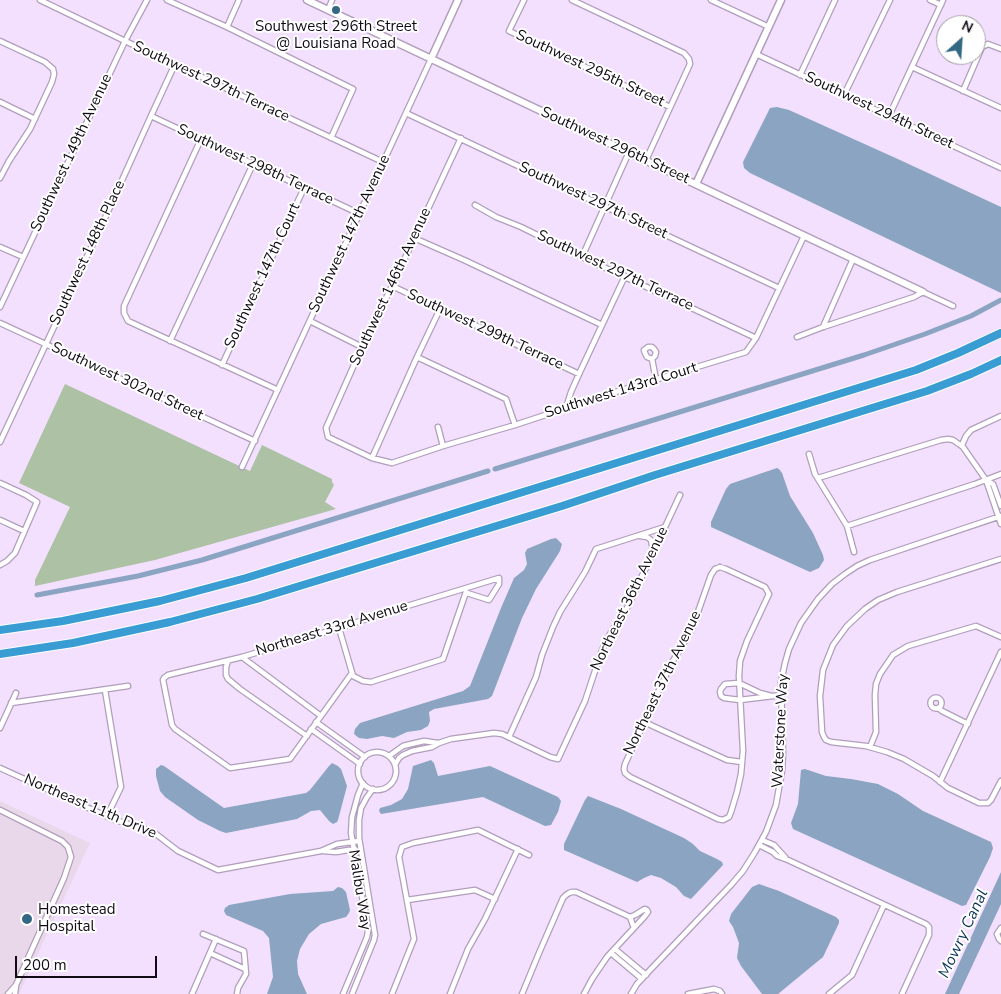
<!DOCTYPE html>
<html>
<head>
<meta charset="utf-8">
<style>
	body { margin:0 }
	#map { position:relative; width:1001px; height:994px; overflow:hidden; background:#f3e0ff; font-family:"Nunito Sans",sans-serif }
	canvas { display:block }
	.north { position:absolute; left:936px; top:15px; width:50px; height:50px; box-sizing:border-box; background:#fff; border:1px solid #a09da1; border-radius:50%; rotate:26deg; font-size:14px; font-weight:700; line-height:20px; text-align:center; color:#110b15 }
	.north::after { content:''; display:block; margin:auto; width:18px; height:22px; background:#326884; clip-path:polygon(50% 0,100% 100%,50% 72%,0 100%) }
	.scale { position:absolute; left:15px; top:956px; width:142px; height:22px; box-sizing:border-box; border:2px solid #110b15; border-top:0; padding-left:6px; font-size:15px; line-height:18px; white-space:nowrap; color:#110b15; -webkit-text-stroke:4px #fff; paint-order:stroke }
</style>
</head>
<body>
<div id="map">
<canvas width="1001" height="994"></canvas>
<div class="north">N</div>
<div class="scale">200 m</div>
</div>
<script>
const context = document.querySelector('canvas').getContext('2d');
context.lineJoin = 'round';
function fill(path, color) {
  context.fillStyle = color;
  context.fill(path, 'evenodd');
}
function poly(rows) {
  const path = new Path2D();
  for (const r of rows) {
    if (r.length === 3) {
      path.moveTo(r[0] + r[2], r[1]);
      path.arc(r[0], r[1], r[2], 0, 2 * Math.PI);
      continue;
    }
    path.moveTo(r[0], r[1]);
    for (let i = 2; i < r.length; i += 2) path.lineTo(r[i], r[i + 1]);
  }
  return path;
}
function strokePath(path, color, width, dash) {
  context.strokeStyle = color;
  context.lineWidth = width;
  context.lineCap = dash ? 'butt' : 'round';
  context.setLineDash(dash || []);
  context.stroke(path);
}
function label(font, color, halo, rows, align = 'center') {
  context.font = font + ' "Nunito Sans",sans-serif';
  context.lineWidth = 4;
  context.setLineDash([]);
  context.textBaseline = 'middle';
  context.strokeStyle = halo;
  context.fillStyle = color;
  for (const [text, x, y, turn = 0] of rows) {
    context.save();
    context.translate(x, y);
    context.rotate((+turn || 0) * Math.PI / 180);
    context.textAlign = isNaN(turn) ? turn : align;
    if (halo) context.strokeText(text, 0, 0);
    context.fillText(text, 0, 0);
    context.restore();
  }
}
fill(poly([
	[0,801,90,843,19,994,0,994]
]), '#e9d8ea');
fill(poly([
	[65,384,250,471,262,445,332,479,332,482,334,485,325,502,336,509,155,560,35,586,35,580,70,507,19,483]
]), '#adc1a5');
fill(poly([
	[777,107,789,110,900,160,1001,207,1001,293,750,173,744,168,743,162,770,108],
	[777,468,779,469,782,473,790,496,813,533,823,555,824,560,819,568,810,572,711,527,711,522,726,489,730,484],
	[556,538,562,544,560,551,536,589,522,618,492,696,488,699,434,709,429,712,430,721,428,726,421,730,407,732,394,738,382,736,367,739,359,738,354,734,355,729,360,723,463,691,470,686,501,608,514,578,524,570,527,564,525,553,527,549,551,539],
	[431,760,434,763,438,776,490,766,558,797,561,801,558,812,551,825,545,826,483,797,381,814,379,811,380,808,391,805,402,799,408,789,413,766],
	[332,763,338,766,341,769,347,786,338,820,337,822,333,824,329,821,320,810,311,811,297,819,226,833,220,831,198,820,165,797,160,791,156,776,156,769,161,765,164,766,224,808,306,793,310,790,329,766],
	[805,769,826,776,851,779,878,784,898,794,923,811,991,842,993,848,990,857,966,905,962,906,793,829,791,823,798,804,801,770],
	[588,796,621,809,684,838,693,844,700,851,717,859,722,862,723,865,691,899,684,896,676,887,661,878,651,875,644,878,637,882,564,850,564,844,585,800],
	[1001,872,1001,904,959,994,945,994],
	[759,884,779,891,836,917,839,920,839,923,823,957,778,994,762,994,741,966,737,958,739,943,733,927,729,921,731,914,752,887],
	[338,887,342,888,346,892,350,910,349,913,346,917,321,924,309,934,300,949,297,961,298,974,307,994,267,994,273,977,269,938,263,931,226,915,224,911,225,908,229,905,290,894,333,891]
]), '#8aa4c1');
strokePath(poly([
	[495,469,864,355,925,334,971,316,1001,300],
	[37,595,138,576,202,560,488,471]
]), '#8aa4c1', 5);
const street = poly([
	[40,0,125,41,383,162],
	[167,0,227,27,353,89,331,138],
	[524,0,509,31,670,107],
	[572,0,684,53,689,59,690,64,646,160],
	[711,0,769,27],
	[930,0,941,5],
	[328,10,332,0],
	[227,27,239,0],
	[0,41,45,62,53,69,54,74,52,82,30,129,9,161,0,178],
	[756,54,1001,168],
	[912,67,1001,108],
	[800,75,835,0],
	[963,91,982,47,988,44,1001,49],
	[844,95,890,0],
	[0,102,35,119],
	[406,113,499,157,779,288],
	[151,116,360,214],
	[889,116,943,0],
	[461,138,392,286,362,347,326,428,328,437,372,458,392,463,443,446,515,425,612,393,746,352,756,338,804,236],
	[201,139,124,306,124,313,128,321,278,390],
	[475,205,496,217,521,227,582,257,756,338],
	[414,238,464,260,602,325],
	[0,247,23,257],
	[582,257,629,152],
	[392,286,579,374],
	[0,307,125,41,147,0],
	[310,321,362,347],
	[0,323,255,441],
	[823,327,853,259],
	[797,337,823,327,914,297,923,292,953,306],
	[170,341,253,164],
	[417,357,506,399,515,425],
	[652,359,647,357,645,353,644,350,648,347,652,347,654,349,656,352,655,356,652,359,656,380],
	[222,365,304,188],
	[566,408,571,392,579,374,625,276],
	[438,427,443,446],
	[0,442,105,218,151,116,175,64],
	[962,445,966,436,971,430,1001,416],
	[809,454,815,474,847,526,854,552],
	[372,458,417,357,440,309],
	[242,467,431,59],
	[818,478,941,440,948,439,953,440,963,447,986,480,1001,524],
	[986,480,993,484,1001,506],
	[0,483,26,495,37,502,15,553,7,561,0,565],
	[0,520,24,531],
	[847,526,975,484,1001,474],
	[640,536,647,537,651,540,653,550],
	[1001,559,897,592,878,600,865,609,847,626,833,645,823,670,820,696,822,732,824,737,826,740,831,742,866,746,887,752,904,759,933,776,948,788,979,803,988,803,991,800,1001,781],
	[720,567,726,569,765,587,769,594,747,641,740,661,739,676,743,751,741,774,737,792,731,812,729,817,723,820,718,819,630,777,625,773,624,769,625,764,671,664,685,641,693,626,711,575,715,569,720,567],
	[339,628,353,676,363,681,371,682,443,659,466,592],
	[242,657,321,716],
	[228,661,226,667,226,675,228,679,240,689,307,736],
	[352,673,290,759,230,768,175,729,172,725,163,680,164,678,168,675,242,657,339,628,394,610,499,578,499,584,489,600,467,593],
	[105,690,121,787,107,816],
	[771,696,760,693,739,683,725,684,721,689,720,692,721,696,724,698,740,700,781,695],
	[936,703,5.5],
	[11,703,128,686],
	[938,708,942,711,968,724],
	[316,722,365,757],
	[644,722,727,760,742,762],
	[0,728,16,693],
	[311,729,360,764],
	[509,737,536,677,542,655,553,627,560,612,585,572,596,549,665,527],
	[870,747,876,732,875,695,876,684,880,674,893,655,908,646,976,626,1001,637],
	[377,771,19],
	[389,756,403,746,411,744,424,741,438,743],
	[395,765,399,758,403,755,412,751,432,747,439,743,451,739,494,733,502,734,550,757,558,759,585,701,602,650,610,634,627,608,680,495],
	[0,768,115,820,152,831,178,851,218,870,321,851,337,844,359,841],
	[940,782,1001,652],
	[0,810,62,841,68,847,71,857,64,878,16,985,8,994],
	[762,840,774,845,785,857],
	[759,845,773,852,777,856,788,860,926,924,929,927,929,935,902,994],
	[323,851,336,852,355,849],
	[407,900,475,890,495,899],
	[1001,928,997,934,999,939,1001,941],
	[203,934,244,951,246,974,238,988,237,994],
	[615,949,646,975],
	[210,953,245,969],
	[611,953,642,979],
	[15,994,16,985],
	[192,994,216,939],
	[343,994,367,937,368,931,351,833,352,817,358,795,363,783],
	[352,994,374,940,375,935,359,838,359,820,361,808,367,797,373,789],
	[392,994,414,939,399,857,402,847,413,843,478,830,529,855],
	[450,994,468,949,485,919,518,849],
	[522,994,539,953,563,898,566,895,569,893,572,892,576,892,630,917,634,928],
	[584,994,592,979,607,957,645,916,648,912,647,910,645,909,643,910,635,915,630,917],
	[631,994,637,984,652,968,731,885,743,871,755,852,766,832,776,805,782,771,783,754,781,682,785,663,789,649,801,623,818,599,832,584,845,574,857,566,870,560,1001,516],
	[688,994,714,989,720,991,722,994],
	[829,994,852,975,884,905]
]);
const secondary = poly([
	[307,0,923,292],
	[431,59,458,0],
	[696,184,781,0]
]);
const highway = poly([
	[0,630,63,621,160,601,246,578,916,370,958,353,1001,333],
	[0,654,73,643,170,622,257,599,562,506,655,475,927,391,971,374,1001,360]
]);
strokePath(street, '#b09ebb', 7);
strokePath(secondary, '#b09ebb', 9);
strokePath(highway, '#fff', 10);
strokePath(street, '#fff', 4.5);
strokePath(secondary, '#fff', 6);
strokePath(highway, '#399dd4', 8);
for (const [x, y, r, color] of [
	[336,10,5,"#326884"],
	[27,919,6,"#326884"]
]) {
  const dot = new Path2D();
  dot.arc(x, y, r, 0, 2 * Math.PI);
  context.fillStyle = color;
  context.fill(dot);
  strokePath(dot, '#fff', 2);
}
label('15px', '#110b15', '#fff', [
	["Southwest 296th Street",336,27],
	["@ Louisiana Road",336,44],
	["Homestead",38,910,"left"],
	["Hospital",38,927,"left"]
]);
label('15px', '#110b15', '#fff', [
	["Southwest 295th Street",590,69,25],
	["Southwest 297th Terrace",211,82,25],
	["Southwest 294th Street",879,111,25],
	["Southwest 296th Street",615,146,25],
	["Southwest 149th Avenue",72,153,-65],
	["Southwest 298th Terrace",255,165,25],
	["Southwest 297th Street",593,201,25],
	["Southwest 147th Avenue",350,234,-65],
	["Southwest 148th Place",88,253,-65],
	["Southwest 297th Terrace",615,271,25],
	["Southwest 147th Court",263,276,-65],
	["Southwest 146th Avenue",391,287,-65],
	["Southwest 299th Terrace",485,330,25],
	["Southwest 302nd Street",127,382,25],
	["Southwest 143rd Court",621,391,-17],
	["Northeast 36th Avenue",630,599,-64],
	["Northeast 33rd Avenue",332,629,-17],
	["Northeast 37th Avenue",663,683,-64],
	["Waterstone Way",781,731,-87],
	["Northeast 11th Drive",90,807,23],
	["Malibu Way",359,890,81]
]);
label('italic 16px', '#0c345b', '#fff', [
	["Mowry Canal",964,934,-65]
]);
</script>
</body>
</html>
